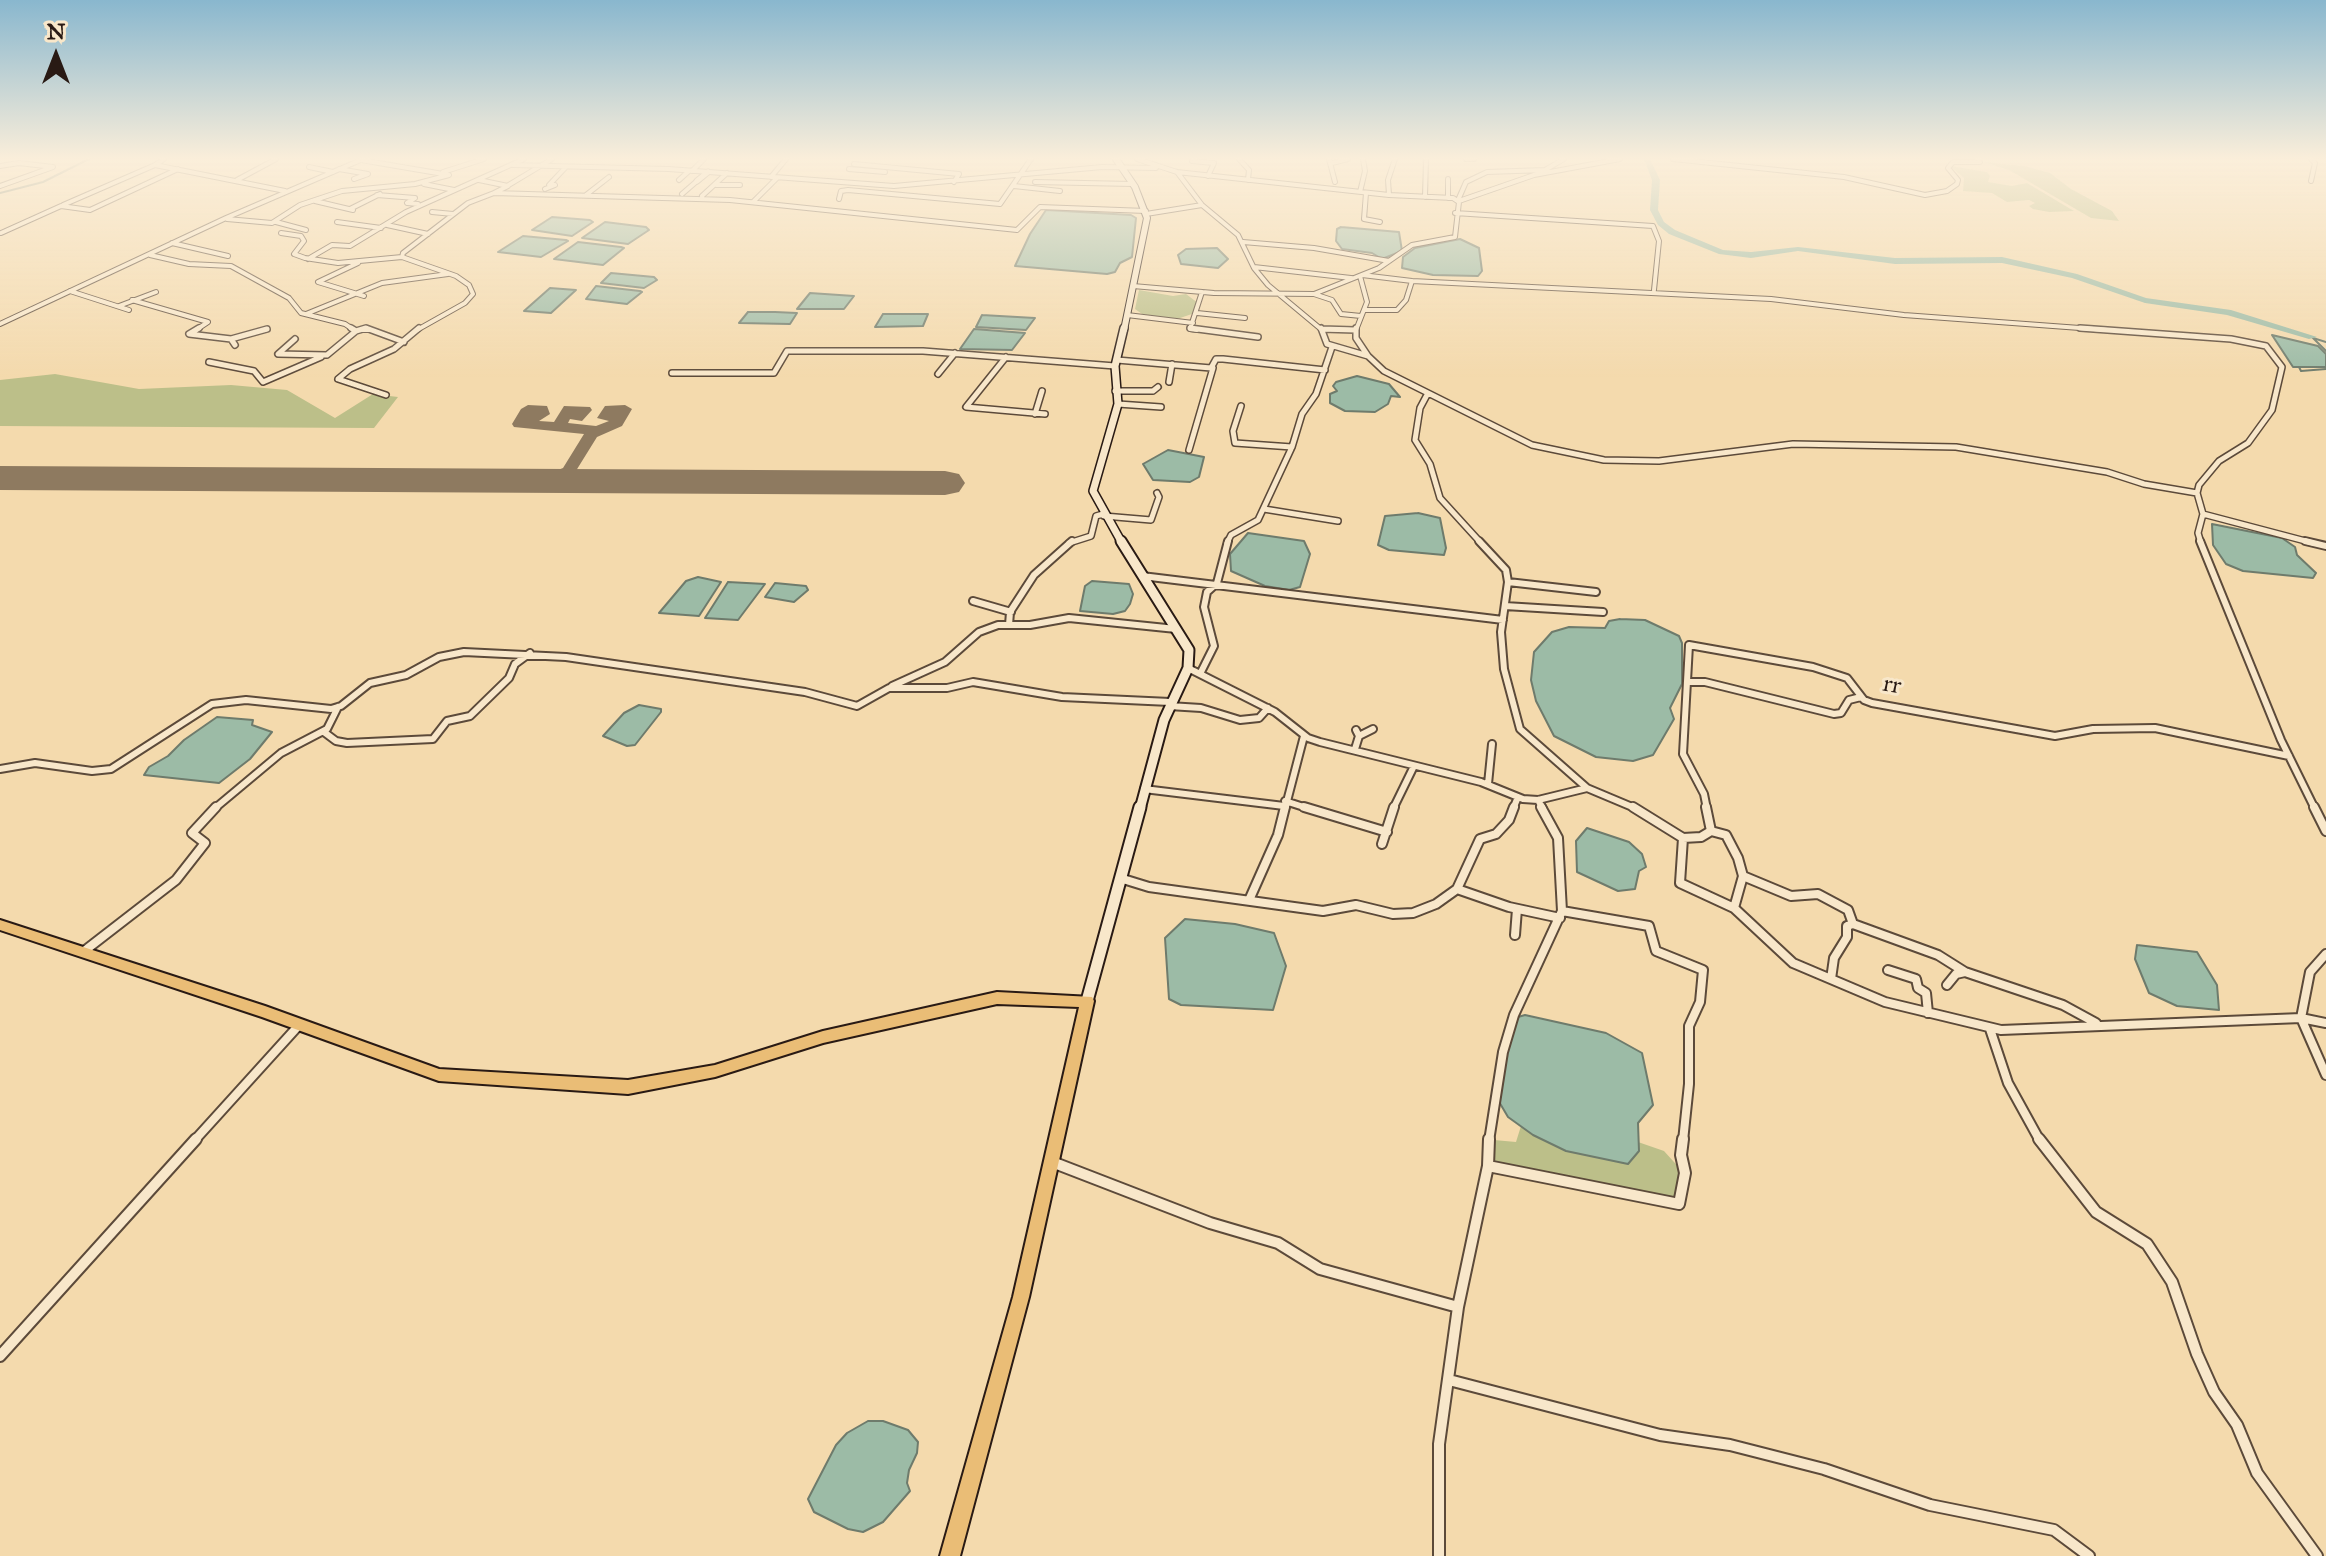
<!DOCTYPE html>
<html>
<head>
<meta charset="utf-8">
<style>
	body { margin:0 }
	#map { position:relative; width:2326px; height:1556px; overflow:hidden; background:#f4daad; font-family:"IM FELL Great Primer",serif }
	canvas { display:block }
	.north { position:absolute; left:16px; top:16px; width:80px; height:80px; -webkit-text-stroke:6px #f8e7ca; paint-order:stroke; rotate:0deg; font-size:22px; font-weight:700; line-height:32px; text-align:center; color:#291a14 }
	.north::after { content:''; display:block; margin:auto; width:28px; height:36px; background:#291a14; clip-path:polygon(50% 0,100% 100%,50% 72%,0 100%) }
</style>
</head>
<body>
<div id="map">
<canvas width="2326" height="1556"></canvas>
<div class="north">N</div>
</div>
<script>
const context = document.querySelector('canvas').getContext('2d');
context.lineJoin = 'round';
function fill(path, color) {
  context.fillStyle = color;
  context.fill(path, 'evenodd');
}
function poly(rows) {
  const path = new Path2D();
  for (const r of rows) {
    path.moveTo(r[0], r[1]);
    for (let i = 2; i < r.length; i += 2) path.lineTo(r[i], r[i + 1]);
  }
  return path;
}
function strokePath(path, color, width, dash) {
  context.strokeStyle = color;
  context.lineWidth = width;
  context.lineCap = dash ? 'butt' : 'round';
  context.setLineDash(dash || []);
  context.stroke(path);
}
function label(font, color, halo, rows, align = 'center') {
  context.font = font + ' "IM FELL Great Primer",serif';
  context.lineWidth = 6;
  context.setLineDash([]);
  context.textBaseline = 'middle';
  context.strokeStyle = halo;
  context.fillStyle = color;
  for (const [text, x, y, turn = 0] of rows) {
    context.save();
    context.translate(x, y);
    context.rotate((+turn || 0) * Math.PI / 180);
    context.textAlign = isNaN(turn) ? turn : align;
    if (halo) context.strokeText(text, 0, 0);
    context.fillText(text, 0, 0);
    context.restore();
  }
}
fill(poly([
	[1984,162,2024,166,2050,173,2071,189,2112,211,2119,221,2091,218,2009,170],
	[1950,166,1987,172,1990,176,1988,182,2012,186,2027,183,2074,211,2049,212,2033,209,2029,206,2035,203,2029,200,2007,202,1992,193,1963,191,1964,178],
	[1139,290,1173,296,1186,294,1198,303,1192,314,1177,319,1145,316,1135,309],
	[55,374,139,389,231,385,287,390,335,418,373,394,398,397,374,428,0,426,0,380],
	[1521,1126,1566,1151,1627,1164,1639,1151,1638,1142,1664,1151,1683,1172,1675,1205,1494,1163,1490,1158,1494,1140,1516,1142]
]), '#bcbf89');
const water = poly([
	[1046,210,1131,215,1136,218,1132,257,1120,263,1115,272,1107,274,1015,266,1030,234,1046,210],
	[552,217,590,220,593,222,572,236,532,230,552,217],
	[605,222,646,227,649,230,628,244,582,238,605,222],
	[1341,227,1399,232,1402,251,1382,259,1372,253,1342,249,1336,241,1337,229,1341,227],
	[523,236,566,240,568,241,541,257,498,252,523,236],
	[1460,239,1479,248,1482,271,1478,276,1433,275,1402,268,1403,257,1415,248,1460,239],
	[578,242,621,247,624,248,603,265,554,259,578,242],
	[1217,248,1228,259,1218,268,1181,264,1178,255,1186,249,1217,248],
	[611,273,654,277,657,280,644,288,601,283,611,273],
	[596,286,640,291,642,292,627,304,586,299,596,286],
	[550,288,576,290,551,313,524,311,550,288],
	[810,293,854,296,844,309,797,309,810,293],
	[748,312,775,312,797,313,790,324,739,323,748,312],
	[883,314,928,314,923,326,875,327,883,314],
	[982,315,1035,318,1026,330,976,327,982,315],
	[974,329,1025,333,1012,350,960,349,974,329],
	[2272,335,2318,346,2326,354,2326,367,2293,367,2272,335],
	[1357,376,1389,384,1400,397,1391,396,1388,404,1375,412,1345,411,1330,403,1330,394,1337,391,1333,386,1336,382,1357,376],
	[1168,450,1204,457,1199,477,1190,482,1153,480,1143,464,1168,450],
	[1418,513,1440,518,1446,548,1444,555,1389,550,1378,545,1385,516,1418,513],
	[2212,524,2282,538,2295,547,2297,555,2316,573,2313,578,2243,571,2226,564,2213,545,2212,524],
	[1248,533,1304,541,1310,554,1300,587,1289,590,1265,586,1231,571,1230,554,1248,533],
	[698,577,721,582,699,616,659,613,686,581,698,577],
	[1092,581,1129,584,1133,594,1130,604,1125,611,1113,614,1080,611,1085,586,1092,581],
	[728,582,765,584,738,620,705,618,728,582],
	[775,583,806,586,808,590,794,602,765,597,775,583],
	[1620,619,1645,620,1679,636,1682,643,1682,684,1670,708,1674,719,1653,755,1633,761,1596,757,1554,736,1536,701,1531,680,1534,652,1552,632,1569,627,1605,628,1609,621,1620,619],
	[639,705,661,709,661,712,635,745,627,746,603,736,624,713,639,705],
	[217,717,253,720,252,725,272,732,250,759,219,783,144,775,149,767,168,756,184,740,217,717],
	[1587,828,1629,842,1642,854,1646,867,1639,871,1635,889,1618,891,1577,872,1576,841,1587,828],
	[1185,919,1235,924,1274,933,1286,966,1273,1010,1181,1005,1169,999,1165,938,1185,919],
	[2137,945,2197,952,2217,985,2219,1010,2177,1006,2149,993,2135,959,2137,945],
	[1525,1015,1606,1033,1642,1053,1653,1105,1638,1123,1639,1151,1628,1164,1566,1151,1533,1135,1508,1117,1498,1100,1509,1043,1518,1017,1525,1015],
	[868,1421,883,1421,908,1430,918,1442,917,1453,909,1470,907,1483,910,1491,883,1522,863,1532,848,1529,814,1512,808,1499,836,1445,847,1433,868,1421]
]);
fill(water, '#9cbba6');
strokePath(water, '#6e7b6c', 2);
strokePath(poly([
	[0,193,43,182,89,159],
	[2312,337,2326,351],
	[2313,338,2326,342],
	[2299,367,2301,371,2326,369]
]), '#6e7b6c', 2);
fill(poly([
	[1644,159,1650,159,1660,180,1658,210,1664,222,1675,230,1723,250,1751,252,1798,247,1895,258,2002,257,2077,274,2146,298,2231,310,2317,337,2309,339,2227,315,2145,303,2072,278,2002,263,1895,264,1798,251,1751,258,1719,254,1669,234,1658,225,1650,210,1652,180,1644,159]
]), '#9cbba6');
fill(poly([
	[528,405,547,406,550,414,539,421,554,422,564,406,590,407,592,410,582,421,570,419,568,423,596,426,609,421,597,418,605,406,625,405,632,409,622,426,597,437,574,474,543,486,535,481,538,478,563,468,584,434,514,427,512,424,521,409,528,405]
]), '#8e7a60');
fill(poly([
	[0,466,945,471,959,474,965,483,959,492,945,495,0,490,0,466]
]), '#8e7a60');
const pedestrian = poly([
	[1366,193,1364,219,1380,222]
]);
const minorFar4 = poly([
	[164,159,155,165,285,191],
	[1239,159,1249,170,1248,180],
	[1329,159,1335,182],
	[1466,159,1474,159],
	[1673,159,1844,177,1925,195,1947,191,1957,184,1958,180,1948,168,1953,162,1980,162,1977,159],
	[2311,159,2315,163,2311,181],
	[1192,161,1214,163,1208,176],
	[1332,163,1348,159],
	[854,164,959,174,954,182],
	[513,165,669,169,894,186,1102,167,1156,168],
	[0,166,19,163,53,167,0,186],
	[309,167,333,172],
	[339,169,368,174,354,179],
	[849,169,885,172],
	[692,171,704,159],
	[443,172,484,159],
	[1177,172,1202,205,1238,235,1254,268,1268,285,1322,330],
	[771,177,786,159],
	[1448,179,1448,198],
	[237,180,276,159],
	[479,180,508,186,494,193,730,200,1017,230,1040,207,1146,211],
	[679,180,689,171],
	[1035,182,1133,184],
	[424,184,454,190],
	[716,185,740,185],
	[507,186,552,159],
	[1014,186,1060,191],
	[545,189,555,185,549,185,565,168],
	[1360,192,1365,171,1363,159],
	[682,194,697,181],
	[377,195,415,198,407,203,418,204],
	[586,195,609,177],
	[1389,195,1388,180,1395,159],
	[702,196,727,173],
	[1425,197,1426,159],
	[1459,198,1466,182,1487,172,1545,170,1564,159],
	[839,199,841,191,848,190,1000,204,1031,159],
	[315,201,353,210],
	[1459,201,1534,175,1620,159],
	[753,202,777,178],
	[63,205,155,165],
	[350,209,380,194],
	[432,212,453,214],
	[1455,213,1653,226,1659,241,1654,290],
	[1146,214,1202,205],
	[227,219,272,223,300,205,342,191,415,184,449,175,361,160],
	[276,222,306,230],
	[337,222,381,228],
	[387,225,428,234],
	[1,233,61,206,90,210,178,169],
	[281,233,301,236,304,241,294,254,305,258,338,263,402,257],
	[1243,242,1314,248,1389,261],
	[172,243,228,256],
	[150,255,189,264,231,266,289,298,301,313,345,324,354,330],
	[308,259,332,245,350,246,406,212,524,159],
	[358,263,318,282,364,296],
	[1254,267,1351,278],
	[1362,275,1412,281,1771,299,1904,315,2107,330],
	[1133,286,1214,293,1314,294,1379,268,1412,245,1455,237,1459,202,1453,198,1389,195,1177,172,1137,159],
	[70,291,129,310],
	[1314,294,1332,300,1341,314,1361,316],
	[132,300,208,322,196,330],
	[119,306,156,292],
	[1364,310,1397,310,1406,300,1412,281],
	[1197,313,1245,318],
	[306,314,382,283,448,274],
	[1127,315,1193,323],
	[0,324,226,218,363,159],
	[1322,329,1351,330],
	[264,330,267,329],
	[360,330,371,330],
	[417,330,465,303,473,294,469,285,456,276,402,257,403,253,468,203,494,193],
	[1197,330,1190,329,1202,292],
	[1356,330,1367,302,1360,276]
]);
const minorFar3 = poly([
	[199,328,189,334,231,339,235,345],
	[1190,328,1258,337],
	[1321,328,1327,344,1368,356,1384,371,1532,445,1604,460,1659,461,1793,444,1956,447,2107,472,2144,484,2197,493],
	[1356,328,1356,338,1368,356],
	[2080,328,2231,339,2266,346,2282,367,2272,410,2248,443,2219,461,2199,485,2197,493,2203,514,2198,533,2201,543],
	[1322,329,1355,330],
	[356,331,366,328,404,342],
	[231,339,267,329],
	[295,339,278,354,327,355,356,331,351,328],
	[1006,357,966,407,1045,414],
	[1117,360,1211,368,1216,359,1223,359,1325,370],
	[209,362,254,371,263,382,321,357],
	[672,373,774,373,787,351,923,351,1115,366],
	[938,374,955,353],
	[1169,382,1172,364],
	[1115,391,1153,391,1158,387],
	[1428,393,1420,408,1415,440,1430,464,1440,498,1481,543],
	[386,395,338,379,350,369,394,349,419,328],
	[1118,404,1161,407],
	[1241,406,1233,431,1235,443,1292,447],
	[1035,414,1042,391],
	[1189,450,1213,368],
	[1264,509,1338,521],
	[2203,514,2313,543],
	[1104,516,1151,520,1159,497,1157,493],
	[1069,543,1091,536,1096,516,1103,514],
	[1227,543,1231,535,1258,520,1292,447,1302,414,1316,394,1332,347]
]);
const minorFar2 = poly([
	[1479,541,1506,570,1508,582,1501,632,1504,669,1520,729,1587,788,1637,809],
	[2200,541,2281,740,2315,809],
	[2305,541,2326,546],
	[1142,576,1503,620],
	[1508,582,1596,592],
	[973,601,1011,612],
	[1505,606,1603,612],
	[1009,625,1010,612,1034,575,1072,541],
	[1188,668,1275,712,1308,738,1320,742,1481,782,1523,799,1538,800,1587,788],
	[1200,674,1214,646,1204,607,1207,592,1217,583,1228,541],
	[1687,682,1705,682,1834,714,1841,713,1849,700,1861,697],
	[892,686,945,662,979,632,998,625,1030,625,1069,618,1176,629],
	[1169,706,1201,708,1240,720,1259,718,1268,708],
	[324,732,336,741,347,743,433,739,447,721,470,716,509,678,515,664,530,653],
	[1359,736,1373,729],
	[1355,749,1359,736,1356,730],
	[0,769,35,763,92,771,111,769,212,704,246,700,331,709,341,706,370,683,406,675,439,657,464,652,566,657,805,692,857,706,889,688,947,688,973,682,1062,697,1170,702],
	[1488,784,1492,744],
	[1144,789,1284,806],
	[1538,800,1543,809],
	[1285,801,1310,809],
	[214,809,281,753,327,729,338,707],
	[1285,809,1304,736],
	[1393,809,1414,766],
	[1513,809,1518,797],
	[1707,809,1704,794,1683,754,1689,645,1813,667,1847,678,1864,700,1872,703,2055,736,2093,729,2155,728,2289,756]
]);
const minorFar1 = poly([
	[1304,807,1387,832],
	[1633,807,1683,838,1680,883,1734,908,1793,963,1885,1002,2001,1030,2301,1018,2326,1023],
	[2314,807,2326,831],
	[1711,831,1726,835,1738,858,1743,876,1734,908],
	[1683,838,1701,837,1711,831,1706,807],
	[1382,844,1394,807],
	[1743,876,1791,896,1818,894,1848,910,1853,924,1938,955,1965,972,1956,974,1947,985],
	[1123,879,1149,887,1323,911,1356,905,1393,914,1413,913,1436,904,1457,889,1509,907,1560,918],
	[1457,889,1480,839,1496,834,1509,820,1514,807],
	[1250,898,1278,835,1285,807],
	[1562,911,1649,926,1656,951,1703,970,1700,1002,1689,1026,1689,1084,1683,1141],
	[1515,935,1517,909],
	[83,952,176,880,205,843,192,833,216,807],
	[2326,954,2310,972,2301,1018,2326,1075],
	[1888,970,1916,979,1918,988,1926,993,1928,1013],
	[1965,972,2063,1005,2096,1023],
	[1831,979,1834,958,1847,937,1847,926,1853,924],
	[1990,1029,2008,1083,2040,1141],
	[194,1141,300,1024],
	[1489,1141,1503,1052,1514,1015,1562,911,1558,838,1541,807]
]);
const minor = poly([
	[2039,1139,2096,1212,2147,1244,2172,1282,2197,1354,2214,1392,2237,1425,2257,1473,2317,1556],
	[1052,1162,1210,1223,1278,1243,1320,1269,1458,1307],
	[1488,1166,1679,1204,1685,1173,1681,1155,1683,1139],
	[0,1356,196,1139],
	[1449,1380,1660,1435,1730,1445,1824,1469,1930,1505,2054,1530,2089,1556],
	[1439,1556,1439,1444,1458,1307,1488,1166,1489,1139]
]);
const tertiary = poly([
	[697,181,708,172]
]);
const secondaryFar3 = poly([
	[1116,159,1135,187,1147,218,1124,330]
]);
const secondaryFar2 = poly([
	[1122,543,1093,491,1118,404,1115,366,1124,328]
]);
const secondaryFar1 = poly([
	[1121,541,1189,650,1188,668,1164,720,1140,809]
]);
const secondary = poly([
	[1087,1001,1140,807]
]);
const primary = poly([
	[0,920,265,1006,439,1069,628,1080,715,1065,823,1031,997,992,1092,997,1094,1001,1029,1297,960,1556,940,1556,1013,1297,1079,1007,997,1004,823,1043,715,1077,628,1094,439,1081,262,1017,0,930,0,920]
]);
strokePath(pedestrian, '#5c4a3a', 6);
strokePath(minorFar4, '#5c4a3a', 6);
strokePath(minorFar3, '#5c4a3a', 8);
strokePath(minorFar2, '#5c4a3a', 10);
strokePath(minorFar1, '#5c4a3a', 12);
strokePath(minor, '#5c4a3a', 14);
strokePath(tertiary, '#5c4a3a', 7);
strokePath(secondaryFar3, '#291a14', 8);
strokePath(secondaryFar2, '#291a14', 10);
strokePath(secondaryFar1, '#291a14', 13);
strokePath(secondary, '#291a14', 15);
strokePath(primary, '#291a14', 4);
strokePath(pedestrian, '#f8e7ca', 4);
strokePath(minorFar4, '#f8e7ca', 4);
strokePath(minorFar3, '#f8e7ca', 5);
strokePath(minorFar2, '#f8e7ca', 6);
strokePath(minorFar1, '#f8e7ca', 8);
strokePath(minor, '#f8e7ca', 10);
strokePath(tertiary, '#f8e7ca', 5);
strokePath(secondaryFar3, '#f8e7ca', 6);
strokePath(secondaryFar2, '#f8e7ca', 7);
strokePath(secondaryFar1, '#f8e7ca', 9);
strokePath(secondary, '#f8e7ca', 11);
fill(primary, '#eabd76');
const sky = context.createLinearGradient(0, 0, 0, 377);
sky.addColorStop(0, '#89b7ce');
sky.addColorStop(0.42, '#faeeda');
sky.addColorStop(1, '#faeeda00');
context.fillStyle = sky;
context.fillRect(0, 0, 2326, 377);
label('24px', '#291a14', '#f8e7ca', [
	["rr",1892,686,11]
]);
</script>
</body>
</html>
